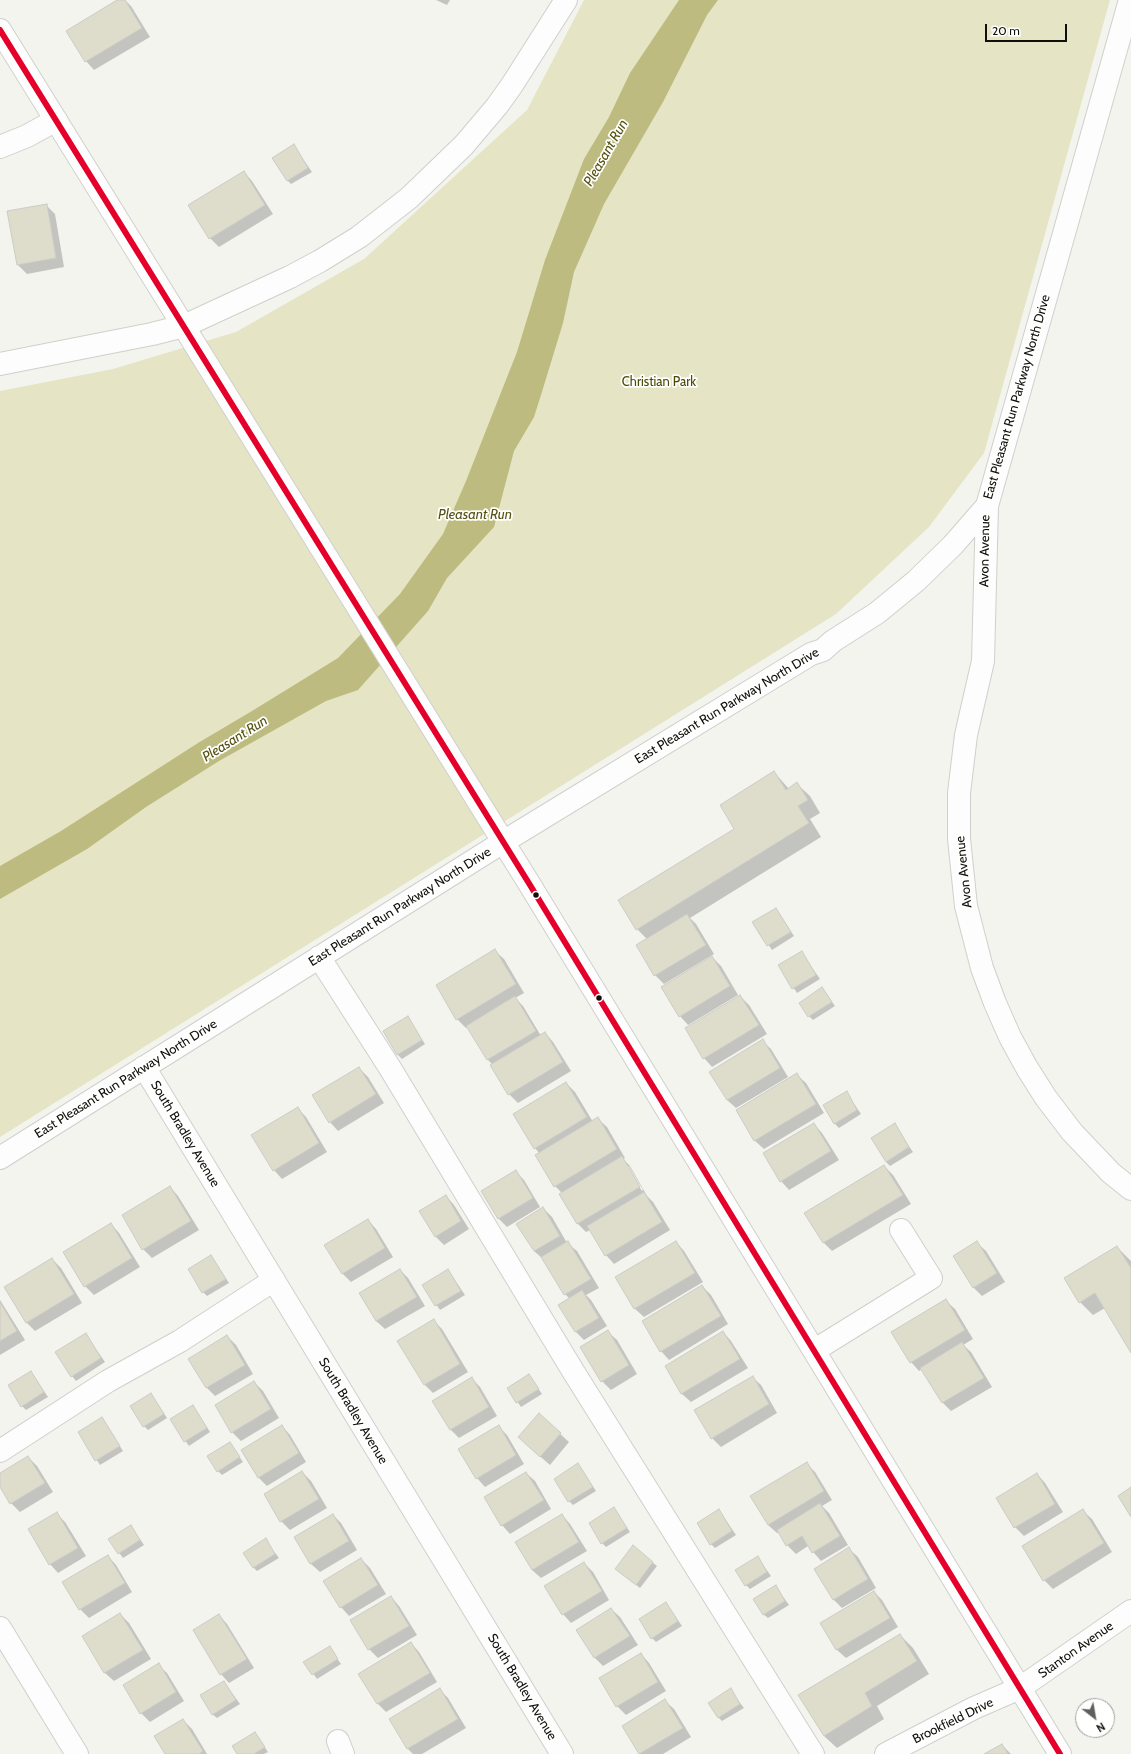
<!DOCTYPE html>
<html>
<head>
<meta charset="utf-8">
<style>
	body { margin:0 }
	#map { position:relative; width:1131px; height:1754px; overflow:hidden; background:#f4f4ef; font-family:Cabin,sans-serif }
	canvas { display:block }
	.north { position:absolute; left:1075px; top:1698px; width:40px; height:40px; box-sizing:border-box; background:#fffffe; border:1px solid #9f9f9d; border-radius:50%; rotate:149deg; font-size:11px; font-weight:700; line-height:16px; text-align:center; color:#0f0f0c }
	.north::after { content:''; display:block; margin:auto; width:14px; height:18px; background:#5f5f5b; clip-path:polygon(50% 0,100% 100%,50% 72%,0 100%) }
	.scale { position:absolute; left:985px; top:24px; width:82px; height:18px; box-sizing:border-box; border:2px solid #0f0f0c; border-top:0; padding-left:5px; font-size:12px; line-height:14px; white-space:nowrap; color:#0f0f0c; -webkit-text-stroke:3px #fffffe; paint-order:stroke }
</style>
</head>
<body>
<div id="map">
<canvas width="1131" height="1754"></canvas>
<div class="north">N</div>
<div class="scale">20 m</div>
</div>
<script>
const context = document.querySelector('canvas').getContext('2d');
context.lineJoin = 'round';
function fill(path, color) {
  context.fillStyle = color;
  context.fill(path, 'evenodd');
}
function poly(rows) {
  const path = new Path2D();
  for (const r of rows) {
    path.moveTo(r[0], r[1]);
    for (let i = 2; i < r.length; i += 2) path.lineTo(r[i], r[i + 1]);
  }
  return path;
}
function strokePath(path, color, width, dash) {
  context.strokeStyle = color;
  context.lineWidth = width;
  context.lineCap = dash ? 'butt' : 'round';
  context.setLineDash(dash || []);
  context.stroke(path);
}
function label(font, color, halo, rows, align = 'center') {
  context.font = font + ' Cabin,sans-serif';
  context.lineWidth = 3.5;
  context.setLineDash([]);
  context.textBaseline = 'middle';
  context.strokeStyle = halo;
  context.fillStyle = color;
  for (const [text, x, y, turn = 0] of rows) {
    context.save();
    context.translate(x, y);
    context.rotate((+turn || 0) * Math.PI / 180);
    context.textAlign = isNaN(turn) ? turn : align;
    if (halo) context.strokeText(text, 0, 0);
    context.fillText(text, 0, 0);
    context.restore();
  }
}
fill(poly([
	[584,0,1110,0,984,453,929,527,836,614,0,1137,0,391,113,369,236,332,364,259,527,110]
]), '#e5e4c5');
fill(poly([
	[679,0,718,0,707,15,663,102,604,204,574,272,563,323,541,395,534,417,514,451,494,527,447,578,428,611,358,690,326,701,219,761,146,807,87,849,0,899,0,866,61,831,198,743,252,711,338,658,400,594,443,534,466,481,517,352,545,260,584,159,609,117,630,73]
]), '#bdbb7f');
fill(poly([
	[119,0,125,0,131,6,150,37,94,70,86,61],
	[436,0,450,0,447,5],
	[294,146,312,172,291,184,287,180],
	[244,172,252,181,273,214,219,247,210,238,190,206],
	[46,205,55,214,64,267,27,274,18,265,9,212],
	[774,772,789,789,797,784,810,796,820,813,810,819,821,837,690,918,696,924,714,954,664,984,655,975,647,939,637,929,736,829],
	[776,909,794,936,772,950,754,923],
	[495,951,504,959,524,993,515,998,523,1006,541,1036,545,1033,553,1042,571,1071,518,1103,509,1094,491,1065,493,1065,488,1060,468,1027,466,1028,457,1019,437,986],
	[801,952,820,979,797,993,779,965],
	[712,957,721,966,738,995,688,1025,680,1016],
	[822,988,835,1006,813,1020,809,1016],
	[740,996,749,1005,767,1034,712,1067,704,1058],
	[407,1017,425,1044,402,1059,398,1055],
	[762,1041,771,1049,788,1077,736,1108,727,1100,711,1072],
	[359,1068,368,1077,384,1103,338,1131,330,1122],
	[797,1075,806,1083,824,1113,764,1149,755,1141,737,1111],
	[566,1083,575,1092,593,1122,598,1119,607,1127,625,1158,623,1159,630,1166,647,1196,653,1202,670,1230,614,1264,606,1255,590,1230,586,1232,578,1224,560,1194,562,1193,555,1186,540,1154,535,1148],
	[626,1166,629,1166,643,1190,642,1191],
	[846,1092,861,1114,839,1128,835,1124],
	[298,1109,306,1117,327,1152,282,1179,274,1170],
	[814,1124,822,1133,839,1160,789,1190,781,1181],
	[894,1125,913,1152,890,1166,886,1162],
	[884,1166,893,1175,911,1204,832,1251,824,1243,806,1213],
	[516,1172,524,1180,540,1207,507,1227,499,1219,482,1192],
	[170,1187,178,1196,199,1230,152,1258,143,1249,123,1216],
	[446,1196,454,1205,469,1229,444,1245,435,1236],
	[543,1208,552,1217,567,1243,577,1251,599,1288,586,1295,591,1300,607,1326,584,1340,575,1331,570,1299,565,1294,543,1259,534,1251,518,1224],
	[368,1220,376,1229,393,1257,351,1282,342,1273],
	[111,1224,119,1233,140,1267,94,1295,85,1286,64,1252],
	[676,1242,684,1251,703,1282,644,1317,635,1309,617,1278],
	[977,1243,986,1251,1005,1282,982,1296,973,1287],
	[1117,1247,1131,1261,1131,1351,1105,1308,1093,1315,1080,1302,1066,1278],
	[211,1256,229,1283,207,1296,203,1292],
	[52,1259,61,1268,82,1303,35,1331,27,1323,6,1287],
	[400,1270,408,1278,425,1306,385,1329,376,1321,360,1294],
	[448,1270,465,1295,440,1310,423,1285],
	[702,1286,711,1295,728,1324,669,1360,661,1351],
	[0,1300,25,1340,0,1355],
	[946,1301,955,1309,973,1339,963,1345,971,1352,992,1387,951,1411,943,1403,922,1369,919,1371,911,1362],
	[434,1321,442,1329,468,1372,433,1393,425,1385,399,1342],
	[608,1332,617,1340,637,1374,611,1390,602,1381],
	[723,1332,731,1341,748,1368,691,1402,682,1394,666,1366],
	[86,1335,105,1362,76,1381,72,1376],
	[227,1336,236,1345,253,1374,215,1396,207,1388,189,1359],
	[31,1372,48,1397,26,1410,22,1406],
	[529,1375,542,1394,521,1407,508,1388],
	[752,1377,761,1385,777,1413,721,1447,712,1438],
	[472,1379,480,1387,497,1416,459,1438,451,1430,434,1401],
	[254,1382,263,1391,279,1418,241,1441,232,1432,216,1405],
	[151,1394,167,1418,148,1430,144,1426],
	[193,1406,210,1432,189,1446,171,1420],
	[539,1415,569,1442,550,1465,528,1446],
	[102,1418,123,1451,100,1465,79,1432],
	[282,1426,290,1435,306,1462,267,1486,258,1477],
	[498,1426,507,1435,524,1464,485,1487,477,1478],
	[230,1443,243,1462,222,1475,218,1471],
	[28,1457,37,1466,53,1492,20,1512,11,1503,0,1485,0,1474],
	[806,1463,815,1472,832,1500,822,1506,829,1513,848,1545,821,1561,808,1546,796,1554,787,1545,779,1532,777,1533,768,1525],
	[578,1464,596,1491,573,1505,569,1501],
	[302,1472,311,1481,327,1508,290,1530,281,1521,265,1494],
	[526,1473,535,1481,551,1509,510,1534,502,1525],
	[1037,1474,1045,1483,1063,1512,1024,1536,1015,1527,997,1498],
	[614,1509,630,1532,606,1547,602,1543],
	[719,1510,736,1535,715,1548,711,1544],
	[1083,1511,1092,1519,1112,1552,1053,1589,1044,1580],
	[56,1513,65,1522,86,1556,58,1573,50,1564],
	[333,1515,341,1523,357,1550,320,1572,311,1564,295,1537],
	[562,1515,570,1524,587,1551,541,1578,532,1570,516,1543],
	[131,1526,144,1545,123,1558,109,1539],
	[265,1540,279,1558,257,1571,253,1567],
	[633,1547,657,1566,640,1588,616,1569],
	[849,1549,858,1557,876,1588,842,1608,833,1599],
	[108,1556,116,1565,132,1592,89,1618,80,1609,64,1582],
	[758,1558,771,1576,750,1589,746,1585],
	[361,1559,370,1568,386,1594,349,1616,341,1607],
	[584,1563,593,1572,609,1600,571,1623,563,1614],
	[776,1587,789,1605,768,1618,763,1614],
	[874,1592,882,1600,898,1627,846,1658,837,1650,821,1624],
	[391,1597,399,1606,417,1635,378,1658,369,1649],
	[666,1603,682,1626,656,1642,652,1638],
	[611,1609,620,1617,638,1645,603,1666,595,1658,577,1630],
	[120,1614,129,1623,151,1659,114,1681,105,1673,83,1636],
	[219,1615,227,1624,254,1668,229,1683,221,1674],
	[900,1635,913,1648,929,1674,877,1706,884,1719,837,1748,824,1736],
	[411,1643,419,1652,437,1682,386,1712,378,1704,360,1674],
	[329,1647,341,1664,317,1679,305,1662],
	[641,1654,649,1663,666,1691,626,1715,617,1706,600,1679],
	[158,1665,167,1673,184,1701,150,1722,141,1713],
	[224,1682,240,1704,217,1718,212,1714],
	[440,1690,448,1698,466,1728,422,1754,413,1754,408,1749,390,1719],
	[730,1690,744,1708,722,1721,718,1717],
	[665,1701,674,1709,691,1737,663,1754,640,1754,623,1726],
	[183,1720,192,1729,207,1754,166,1754],
	[255,1733,268,1752,264,1754,239,1754],
	[1002,1745,1011,1754,986,1754]
]), '#0003');
const building = poly([
	[117,0,125,0,142,28,85,62,66,31,117,0],
	[294,144,308,168,287,181,272,158,294,144],
	[244,171,265,205,209,239,188,205,244,171],
	[47,204,56,258,17,265,7,211,47,204],
	[774,771,786,790,797,782,808,800,798,806,809,823,636,930,618,900,734,829,720,805,774,771],
	[776,908,791,932,767,946,752,922,776,908],
	[687,914,706,945,654,976,636,945,687,914],
	[495,949,516,984,456,1020,436,985,495,949],
	[802,951,816,975,792,989,778,965,802,951],
	[712,956,730,986,679,1017,661,987,712,956],
	[822,987,832,1002,808,1017,799,1003,822,987],
	[740,995,759,1025,703,1059,685,1028,740,995],
	[515,996,536,1031,487,1060,466,1026,515,996],
	[408,1016,422,1040,397,1055,383,1031,408,1016],
	[545,1032,563,1062,508,1095,490,1065,545,1032],
	[763,1039,780,1068,727,1100,709,1072,763,1039],
	[359,1067,376,1094,329,1123,312,1095,359,1067],
	[797,1073,816,1104,754,1141,736,1110,797,1073],
	[566,1082,587,1117,534,1149,513,1114,566,1082],
	[847,1091,857,1110,834,1124,823,1105,847,1091],
	[298,1107,319,1143,273,1171,251,1135,298,1107],
	[598,1117,617,1149,554,1187,535,1155,598,1117],
	[814,1123,831,1151,780,1182,763,1153,814,1123],
	[895,1123,909,1147,886,1162,871,1138,895,1123],
	[622,1156,640,1187,577,1224,559,1194,622,1156],
	[884,1165,903,1195,823,1243,804,1213,884,1165],
	[516,1170,533,1198,498,1219,481,1191,516,1170],
	[170,1186,191,1221,142,1250,122,1215,170,1186],
	[644,1192,662,1222,605,1256,587,1226,644,1192],
	[446,1195,461,1221,435,1237,419,1211,446,1195],
	[543,1207,560,1236,534,1251,516,1224,543,1207],
	[368,1219,385,1248,342,1274,324,1245,368,1219],
	[111,1223,132,1258,84,1287,63,1252,111,1223],
	[568,1241,591,1279,564,1295,541,1257,568,1241],
	[676,1241,695,1273,634,1309,615,1277,676,1241],
	[977,1241,997,1273,973,1288,953,1256,977,1241],
	[1117,1246,1131,1268,1131,1353,1095,1293,1079,1303,1064,1278,1117,1246],
	[211,1255,226,1279,202,1293,188,1269,211,1255],
	[52,1258,74,1294,26,1323,4,1287,52,1258],
	[400,1269,417,1297,376,1321,359,1293,400,1269],
	[448,1269,461,1291,435,1306,422,1285,448,1269],
	[702,1285,721,1316,660,1352,642,1321,702,1285],
	[582,1290,599,1318,575,1332,558,1305,582,1290],
	[946,1299,965,1330,910,1363,891,1332,946,1299],
	[0,1302,17,1331,0,1341,0,1302],
	[434,1319,460,1364,424,1385,397,1341,434,1319],
	[608,1330,629,1365,601,1382,580,1347,608,1330],
	[723,1331,740,1359,681,1394,665,1366,723,1331],
	[86,1333,101,1358,71,1377,55,1352,86,1333],
	[227,1335,245,1365,206,1388,188,1359,227,1335],
	[962,1342,984,1378,942,1403,920,1368,962,1342],
	[31,1371,44,1392,21,1407,8,1385,31,1371],
	[529,1374,539,1389,516,1403,507,1388,529,1374],
	[753,1376,769,1404,711,1439,694,1410,753,1376],
	[472,1377,489,1407,450,1430,432,1401,472,1377],
	[254,1381,271,1409,231,1433,215,1405,254,1381],
	[151,1393,164,1414,143,1427,130,1406,151,1393],
	[193,1405,207,1428,184,1442,170,1419,193,1405],
	[539,1413,561,1433,540,1457,518,1437,539,1413],
	[102,1417,120,1446,95,1461,78,1432,102,1417],
	[282,1425,299,1453,258,1478,241,1450,282,1425],
	[499,1425,516,1455,476,1479,458,1449,499,1425],
	[230,1442,240,1457,217,1472,207,1456,230,1442],
	[28,1456,45,1483,10,1504,0,1487,0,1473,28,1456],
	[807,1462,824,1491,768,1525,750,1496,807,1462],
	[578,1463,593,1487,568,1502,554,1479,578,1463],
	[302,1471,319,1499,280,1522,264,1494,302,1471],
	[526,1472,544,1500,501,1526,484,1497,526,1472],
	[1037,1473,1055,1504,1014,1528,996,1498,1037,1473],
	[1131,1487,1131,1517,1118,1496,1131,1487],
	[820,1503,840,1536,812,1553,802,1536,786,1546,777,1530,820,1503],
	[614,1507,627,1528,601,1544,589,1523,614,1507],
	[719,1509,732,1531,710,1545,697,1523,719,1509],
	[1083,1509,1104,1543,1043,1581,1022,1546,1083,1509],
	[57,1512,78,1548,49,1565,28,1529,57,1512],
	[333,1514,349,1541,310,1564,294,1537,333,1514],
	[562,1514,579,1542,532,1570,515,1542,562,1514],
	[131,1525,140,1540,118,1554,108,1539,131,1525],
	[266,1538,275,1554,253,1568,243,1553,266,1538],
	[633,1545,653,1562,636,1585,615,1569,633,1545],
	[849,1547,868,1579,833,1600,814,1569,849,1547],
	[108,1555,125,1583,79,1610,62,1582,108,1555],
	[758,1556,767,1572,745,1586,735,1570,758,1556],
	[361,1558,378,1585,340,1608,323,1581,361,1558],
	[584,1562,602,1591,562,1615,544,1586,584,1562],
	[776,1585,785,1601,763,1615,753,1599,776,1585],
	[874,1591,890,1618,836,1650,820,1623,874,1591],
	[391,1596,409,1626,368,1650,350,1620,391,1596],
	[666,1602,678,1621,651,1639,639,1619,666,1602],
	[611,1608,630,1636,594,1658,576,1630,611,1608],
	[120,1613,143,1650,104,1673,82,1636,120,1613],
	[219,1614,247,1659,220,1675,193,1630,219,1614],
	[900,1634,917,1661,865,1693,872,1706,824,1736,798,1695,900,1634],
	[411,1642,430,1673,377,1704,358,1674,411,1642],
	[330,1646,338,1659,312,1675,303,1662,330,1646],
	[641,1653,658,1682,616,1707,599,1678,641,1653],
	[159,1663,176,1692,140,1714,123,1685,159,1663],
	[224,1681,236,1700,212,1715,200,1695,224,1681],
	[440,1688,458,1719,407,1749,389,1719,440,1688],
	[731,1688,740,1704,718,1718,708,1703,731,1688],
	[665,1699,683,1728,639,1754,622,1726,665,1699],
	[183,1719,203,1751,199,1754,165,1754,154,1736,183,1719],
	[255,1732,265,1747,254,1754,237,1754,232,1746,255,1732],
	[1002,1744,1008,1754,984,1754,1002,1744]
]);
fill(building, '#deddcb');
strokePath(building, '#cbcbc7', 1);
const minor = poly([
	[0,147,27,136,56,120],
	[0,364,152,334,184,326,290,277,320,261,359,237,409,198,464,145,497,106,512,85,566,0],
	[987,506,983,661,966,735,959,793,959,839,966,906,982,968,995,1003,1010,1037,1027,1068,1046,1098,1072,1132,1111,1173,1131,1189],
	[319,957,390,1068,573,1371,813,1754],
	[144,1067,562,1754],
	[0,1158,503,842,811,654,823,650,833,641,877,613,916,581,953,545,987,506,1130,0],
	[815,1350,931,1278,901,1230],
	[0,1451,108,1381,180,1341,274,1280],
	[0,1628,77,1754],
	[338,1741,343,1754],
	[886,1754,974,1708,1020,1688,1131,1611]
]);
const major = poly([
	[0,30,530,885,1060,1754]
]);
strokePath(minor, '#cfcfcc', 24);
strokePath(major, '#cfcfcc', 24);
strokePath(minor, '#fdfdfd', 22);
strokePath(major, '#fdfdfd', 22);
strokePath(poly([
	[0,30,530,885,1060,1754]
]), '#e4002b', 6);
for (const [x, y, r, color] of [
	[536,895,3.5,"#0f0f0c"],
	[599,998,3.5,"#0f0f0c"]
]) {
  const dot = new Path2D();
  dot.arc(x, y, r, 0, 2 * Math.PI);
  context.fillStyle = color;
  context.fill(dot);
  strokePath(dot, '#fffffe', 1.5);
}
label('13px', '#4b4803', '#fffffe', [
	["Christian Park",659,382]
]);
label('13px', '#0f0f0c', '#fffffe', [
	["East Pleasant Run Parkway North Drive",1017,397,-74],
	["Avon Avenue",985,551,-89],
	["East Pleasant Run Parkway North Drive",727,706,-31],
	["Avon Avenue",964,872,-96],
	["East Pleasant Run Parkway North Drive",400,907,-32],
	["East Pleasant Run Parkway North Drive",126,1079,-32],
	["South Bradley Avenue",185,1134,59],
	["South Bradley Avenue",353,1411,59],
	["Stanton Avenue",1076,1650,-35],
	["South Bradley Avenue",522,1687,59],
	["Brookfield Drive",953,1721,-26]
]);
label('italic 14px', '#555213', '#fffffe', [
	["Pleasant Run",606,153,-60],
	["Pleasant Run",475,515],
	["Pleasant Run",235,739,-32]
]);
</script>
</body>
</html>
